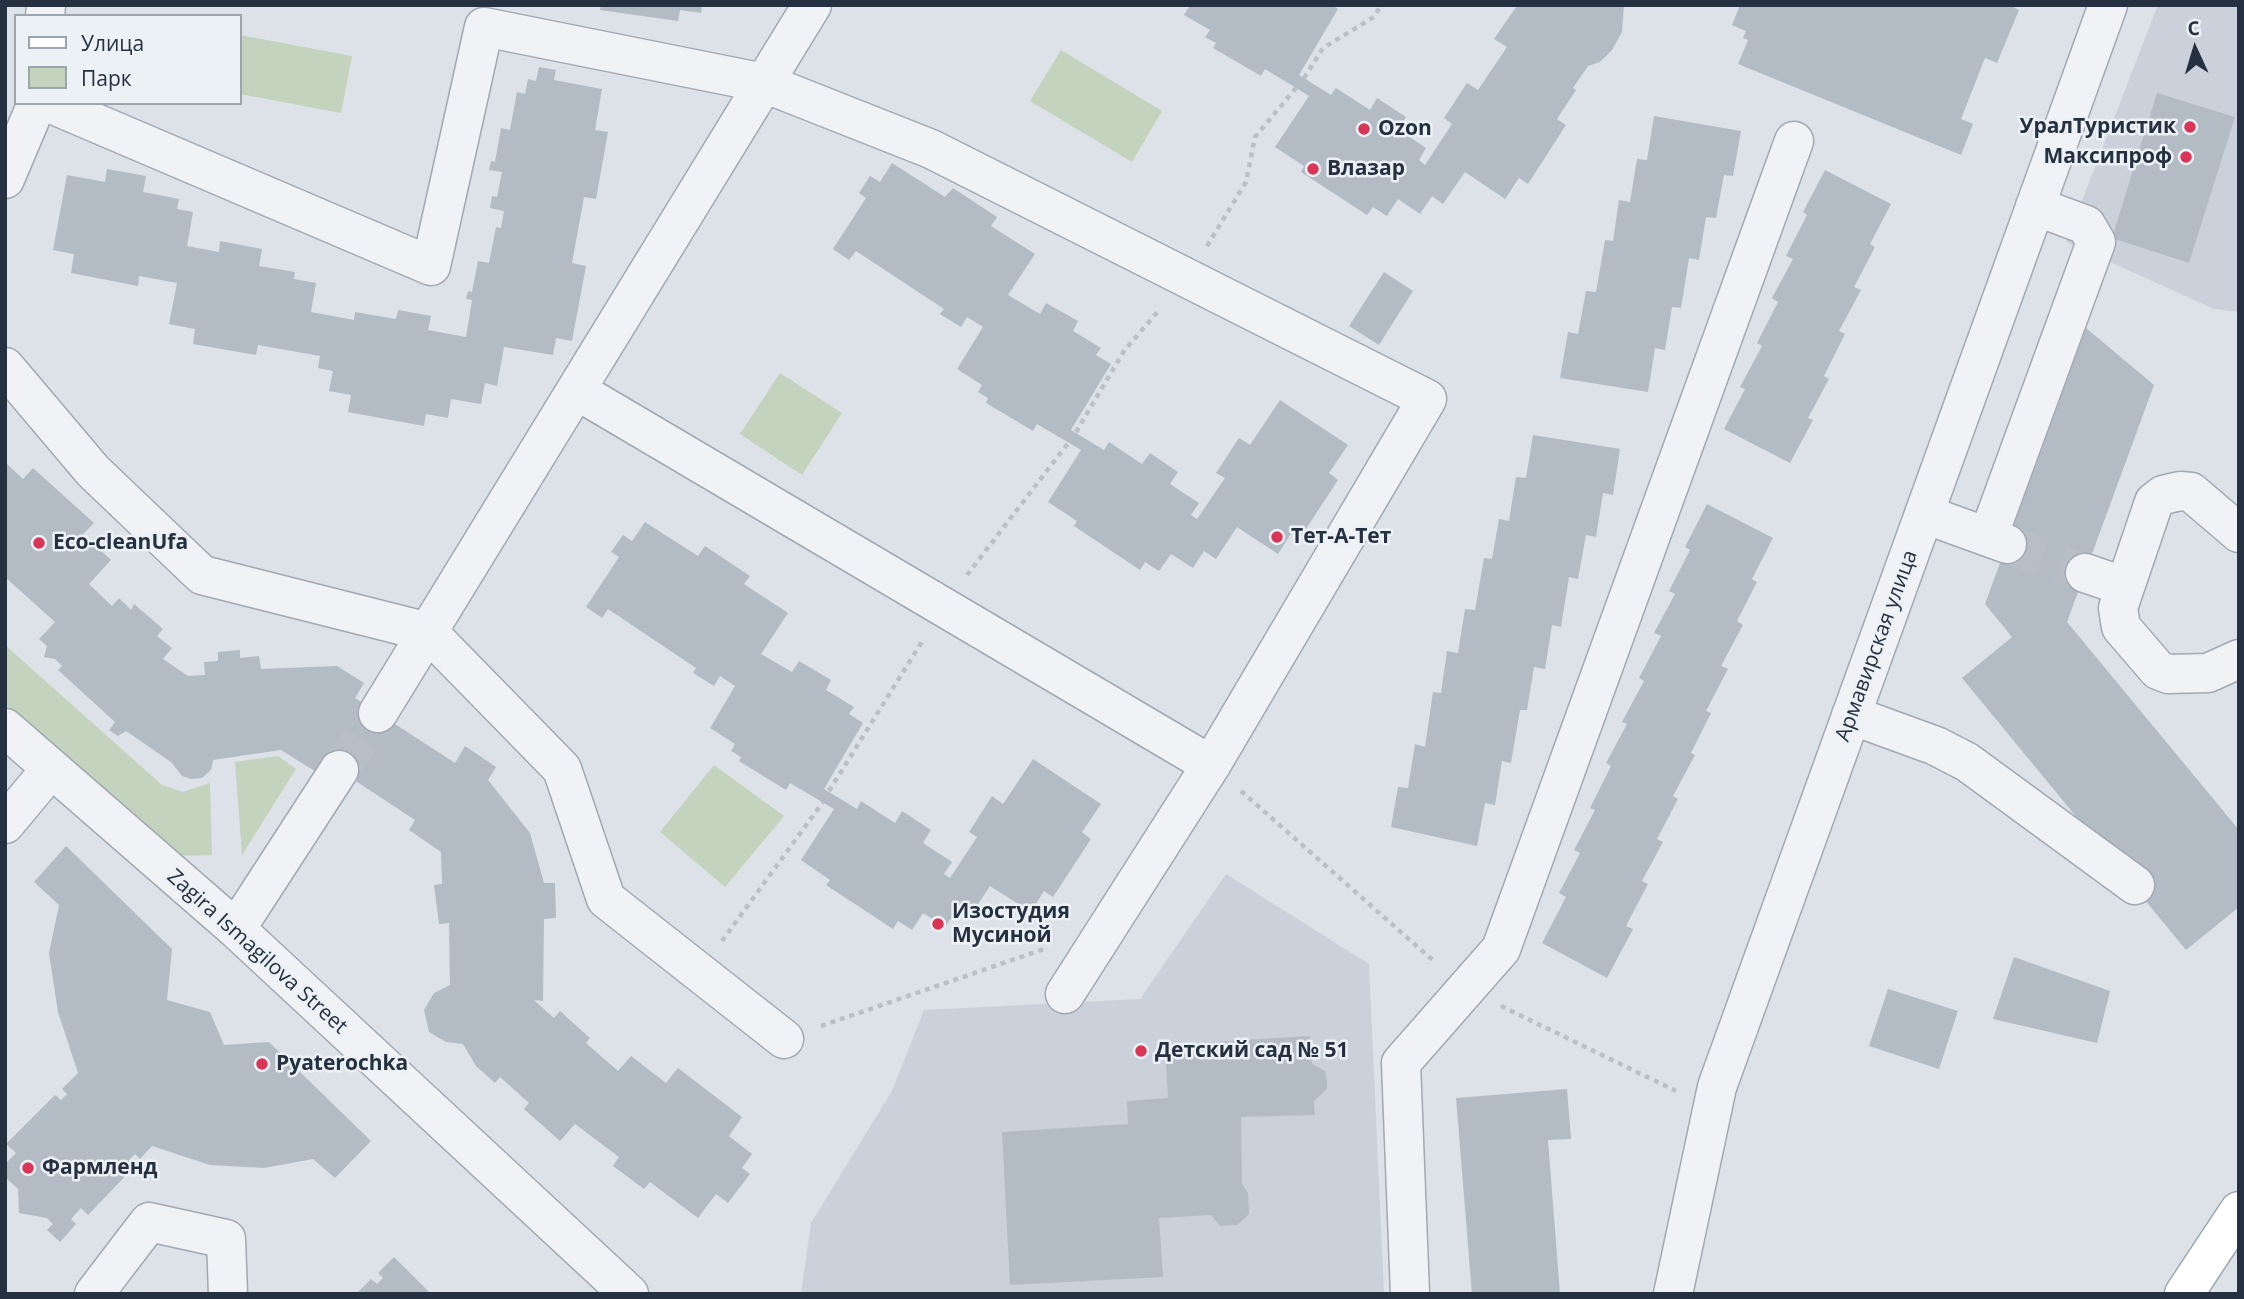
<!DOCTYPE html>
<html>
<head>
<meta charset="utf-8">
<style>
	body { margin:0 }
	#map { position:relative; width:2244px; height:1299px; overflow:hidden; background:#dde2e8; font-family:"Open Sans",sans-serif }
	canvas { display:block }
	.frame { position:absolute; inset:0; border:7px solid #253040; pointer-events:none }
	.legend { position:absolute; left:14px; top:14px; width:228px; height:91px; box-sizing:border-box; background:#ecf1f6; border:2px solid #9ca4ad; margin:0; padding:9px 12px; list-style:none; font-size:21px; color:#253040 }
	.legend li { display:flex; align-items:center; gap:14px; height:35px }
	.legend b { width:35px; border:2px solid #9ca4ad }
	.north { position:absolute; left:2160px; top:14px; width:70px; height:70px; -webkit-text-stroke:5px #ecf1f6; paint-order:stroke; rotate:356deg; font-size:19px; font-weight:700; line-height:28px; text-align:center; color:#253040 }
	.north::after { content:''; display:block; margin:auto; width:24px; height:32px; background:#253040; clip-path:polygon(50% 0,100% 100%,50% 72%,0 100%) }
</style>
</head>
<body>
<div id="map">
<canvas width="2244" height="1299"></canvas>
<div class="frame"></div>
<ul class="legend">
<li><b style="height:9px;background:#fff"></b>Улица</li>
<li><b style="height:19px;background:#c4d3bd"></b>Парк</li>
</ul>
<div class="north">С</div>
</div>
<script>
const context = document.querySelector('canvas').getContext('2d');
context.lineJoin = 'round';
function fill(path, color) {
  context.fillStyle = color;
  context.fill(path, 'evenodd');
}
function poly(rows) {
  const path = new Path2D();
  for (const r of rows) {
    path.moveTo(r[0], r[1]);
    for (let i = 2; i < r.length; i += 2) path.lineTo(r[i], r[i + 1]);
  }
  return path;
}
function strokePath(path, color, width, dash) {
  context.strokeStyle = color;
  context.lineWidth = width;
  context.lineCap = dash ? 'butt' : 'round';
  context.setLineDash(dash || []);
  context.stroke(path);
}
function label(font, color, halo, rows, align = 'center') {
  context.font = font + ' "Open Sans",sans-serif';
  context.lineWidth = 5;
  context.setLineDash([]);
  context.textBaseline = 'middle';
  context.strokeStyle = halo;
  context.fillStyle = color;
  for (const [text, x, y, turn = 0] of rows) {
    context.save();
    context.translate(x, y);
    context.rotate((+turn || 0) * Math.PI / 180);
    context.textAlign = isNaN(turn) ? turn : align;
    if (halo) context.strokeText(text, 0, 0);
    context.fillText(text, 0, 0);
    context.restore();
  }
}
fill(poly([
	[2158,5,2239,5,2239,312,2214,309,2066,242],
	[1226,874,1369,964,1384,1294,801,1294,811,1223,892,1091,924,1010,1140,999]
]), '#cad1da');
fill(poly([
	[240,35,352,56,341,113,240,94],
	[1061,50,1162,111,1132,162,1030,101],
	[780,373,842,413,802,475,740,434],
	[5,645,162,785,183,792,210,783,212,855,175,856,5,705],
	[278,756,296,769,242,855,235,762],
	[714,765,784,816,725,887,660,832]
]), '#c4d3bd');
fill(poly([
	[601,5,702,5,701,13,680,10,678,21,600,10],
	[1190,5,1332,5,1338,9,1299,75,1331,95,1336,88,1370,110,1377,98,1406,117,1398,129,1426,148,1419,160,1425,165,1452,124,1444,118,1467,83,1478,90,1507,47,1494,39,1516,7,1514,5,1624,5,1622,32,1612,50,1600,62,1588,66,1573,88,1576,90,1557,119,1566,125,1528,184,1519,178,1505,199,1465,172,1443,204,1432,196,1420,214,1398,199,1387,216,1373,207,1367,215,1301,172,1304,166,1275,147,1309,96,1265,69,1261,76,1213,48,1216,43,1205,37,1210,30,1184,15],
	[1740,5,2009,5,2019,10,1997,63,1985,58,1961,119,1973,124,1961,155,1738,64,1748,40,1743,38,1746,31,1732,25],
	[539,67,556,70,554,80,602,89,595,130,608,132,596,199,584,197,572,263,586,266,572,341,556,338,553,355,504,347,497,386,485,383,481,404,451,399,448,418,426,414,424,426,348,412,351,395,329,391,333,371,318,368,320,356,258,345,256,355,193,344,195,329,169,324,177,283,139,276,138,286,71,273,74,254,53,250,67,175,105,182,107,169,146,176,143,192,179,199,177,209,193,212,187,246,219,252,220,241,262,249,259,266,295,272,294,279,316,283,311,312,354,320,355,312,396,319,398,310,431,316,428,330,466,337,472,300,466,299,468,291,472,292,478,261,489,263,496,227,501,228,504,211,490,208,492,196,497,197,502,172,489,170,491,161,495,162,501,128,510,130,517,92,525,94,528,79,536,81],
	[2157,93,2235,117,2189,263,2112,238],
	[1654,116,1741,131,1733,176,1724,175,1716,218,1706,217,1699,260,1689,258,1681,308,1672,307,1665,350,1655,348,1648,392,1560,378,1568,332,1578,334,1586,291,1596,292,1605,240,1613,241,1619,200,1630,202,1637,159,1647,160],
	[892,163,945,197,953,188,997,217,991,226,1035,254,1008,295,1040,314,1046,303,1078,321,1073,331,1101,348,1096,355,1111,364,1071,430,1104,450,1109,442,1142,464,1150,453,1178,472,1170,484,1199,503,1191,515,1197,519,1225,478,1216,473,1239,438,1250,445,1280,400,1348,445,1329,473,1338,480,1300,538,1292,532,1278,554,1237,527,1216,559,1204,551,1193,568,1171,554,1159,571,1145,562,1140,570,1074,526,1077,521,1048,502,1081,450,1037,424,1033,431,986,403,988,398,978,392,982,385,957,369,983,327,967,317,961,327,940,314,944,309,856,251,849,260,833,249,866,198,859,193,870,176,880,182],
	[1825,170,1891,204,1870,244,1875,247,1854,287,1861,290,1839,331,1845,334,1824,376,1829,379,1808,418,1813,420,1790,463,1724,429,1745,389,1740,387,1762,346,1757,343,1778,302,1772,298,1793,259,1786,256,1807,215,1803,212],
	[1384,272,1413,291,1379,345,1349,326],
	[2086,328,2154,385,2067,622,2239,830,2239,907,2186,950,1962,678,2012,637,1985,604],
	[1533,435,1620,449,1613,495,1603,493,1596,537,1586,535,1578,579,1569,577,1561,627,1552,625,1545,669,1534,667,1527,710,1520,710,1511,763,1502,761,1495,805,1485,803,1477,846,1391,827,1398,787,1408,788,1415,744,1425,747,1433,692,1441,693,1447,651,1458,653,1465,609,1475,610,1484,558,1492,559,1499,519,1509,521,1516,477,1526,478],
	[5,462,23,479,33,468,94,523,83,534,111,560,89,584,112,606,119,598,131,610,134,604,163,629,157,636,172,648,163,659,188,676,205,675,204,662,218,661,218,652,240,650,240,658,259,656,261,669,337,666,364,683,355,698,455,763,465,746,496,767,488,780,530,833,544,883,555,883,556,918,544,919,543,1001,534,1000,554,1018,560,1011,590,1038,586,1043,618,1071,631,1056,666,1083,678,1068,742,1117,729,1136,752,1154,742,1168,750,1174,728,1203,716,1194,698,1218,650,1182,644,1189,613,1166,619,1157,575,1124,560,1141,524,1109,529,1103,500,1077,495,1083,476,1066,463,1044,446,1042,429,1032,424,1010,434,993,450,985,449,923,439,924,434,885,442,884,441,852,409,830,415,820,339,770,318,773,281,750,213,760,211,770,202,778,191,779,182,776,171,762,126,731,118,736,109,730,115,722,58,670,62,666,55,659,44,657,47,646,39,639,55,622,5,577],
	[1707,504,1773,538,1752,579,1757,582,1737,621,1743,625,1721,666,1728,669,1706,711,1711,713,1691,753,1695,755,1673,796,1678,799,1657,839,1663,842,1642,881,1648,884,1626,926,1633,929,1607,978,1542,943,1566,897,1559,893,1580,853,1574,850,1595,810,1590,808,1611,766,1606,763,1627,724,1622,722,1644,681,1639,678,1661,636,1654,633,1675,594,1669,591,1690,550,1685,547],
	[645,522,698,556,705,546,750,576,744,584,788,613,761,654,792,672,799,661,831,680,826,690,854,707,849,714,863,723,824,789,857,809,861,801,895,823,902,811,931,830,923,843,952,862,944,874,950,878,977,837,969,832,992,796,1003,804,1033,759,1101,804,1082,832,1091,839,1053,897,1044,891,1031,912,990,886,969,918,957,910,945,927,923,913,912,930,898,921,893,929,826,885,830,880,801,860,834,809,790,783,786,790,739,761,741,757,731,751,735,744,710,728,735,686,720,676,714,686,693,673,696,668,608,609,602,618,586,607,619,557,611,552,623,535,632,541],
	[66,846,172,949,167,1000,210,1012,224,1045,269,1042,371,1141,335,1178,313,1159,264,1168,210,1165,152,1146,140,1159,135,1154,129,1160,135,1166,88,1215,81,1208,71,1219,76,1224,60,1242,47,1230,53,1224,47,1218,19,1213,18,1189,5,1177,5,1164,16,1153,6,1144,55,1095,61,1100,67,1094,62,1089,78,1073,58,1012,49,953,59,905,34,882],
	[2014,957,2110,991,2097,1043,1993,1019],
	[1888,989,1958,1011,1939,1069,1869,1046],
	[1310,1036,1312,1064,1325,1071,1327,1080,1327,1089,1314,1101,1315,1115,1241,1117,1242,1184,1248,1193,1249,1214,1245,1218,1237,1225,1220,1226,1211,1215,1159,1218,1163,1277,1010,1285,1002,1132,1128,1124,1127,1101,1168,1098,1165,1045],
	[1567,1089,1571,1139,1548,1140,1560,1294,1472,1294,1456,1098],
	[394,1257,431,1294,356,1294,371,1279,377,1284,383,1278,378,1273]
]), '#b3bbc5');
strokePath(poly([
	[2007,544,2085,573],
	[339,770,378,713]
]), '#b8bec6', 38, [38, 19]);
const minor = poly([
	[45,16,46,5],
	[49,103,431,266,484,27,764,83,931,149,1427,399,1211,765,1065,994],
	[5,179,37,103],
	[5,367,93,471,202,575,428,632,562,769,606,899,784,1039],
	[576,390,1211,765],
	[1924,514,2007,544],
	[2239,533,2191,492,2180,491,2163,495,2154,502,2118,608,2121,627,2158,670,2168,674,2208,673,2239,659],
	[1988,537,2096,242,2086,225,2035,206],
	[2085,573,2123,586],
	[378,713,812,5],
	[1851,715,1936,746,1967,762,2135,885],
	[5,728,236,929,629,1294],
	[5,824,50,770],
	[236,929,339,770],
	[94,1294,149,1222,226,1239,228,1294],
	[1410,1294,1401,1063,1501,949,1794,141],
	[1673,1294,1717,1087,2108,5]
]);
const major = poly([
	[2184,1294,2239,1211]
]);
strokePath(minor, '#a2a9b2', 41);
strokePath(major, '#9ba7b5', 41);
strokePath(poly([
	[1304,78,1323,48,1374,17,1381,5],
	[1207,246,1246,182,1255,137,1296,88],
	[1076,432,1124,351,1160,309],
	[967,575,1069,442],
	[829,791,923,640],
	[1241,791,1436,963],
	[722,941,823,802],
	[1501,1006,1676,1091],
	[821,1026,1044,949]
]), '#bbc0c7', 4.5, [5, 5]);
strokePath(minor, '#f0f2f6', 38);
strokePath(major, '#fff', 38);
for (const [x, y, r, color] of [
	[2190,127,7,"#d93556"],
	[1364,129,7,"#d93556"],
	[2186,157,7,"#d93556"],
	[1313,169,7,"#d93556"],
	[1277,537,7,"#d93556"],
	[39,543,7,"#d93556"],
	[938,924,7,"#d93556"],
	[1141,1051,7,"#d93556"],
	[262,1064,7,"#d93556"],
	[28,1168,7,"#d93556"]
]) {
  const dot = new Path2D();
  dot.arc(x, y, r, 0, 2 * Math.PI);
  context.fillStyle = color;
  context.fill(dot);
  strokePath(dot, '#ecf1f6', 2.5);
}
label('bold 21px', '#253040', '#ecf1f6', [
	["УралТуристик",2176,127,"right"],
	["Ozon",1378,129],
	["Максипроф",2172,157,"right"],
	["Влазар",1327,169],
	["Тет-А-Тет",1291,537],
	["Eco-cleanUfa",53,543],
	["Изостудия",952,912],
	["Мусиной",952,936],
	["Детский сад № 51",1155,1051],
	["Pyaterochka",276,1064],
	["Фармленд",42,1168]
], 'left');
label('21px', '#253040', '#ecf1f6', [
	["Армавирская улица",1877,646,-70],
	["Zagira Ismagilova Street",257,952,42]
]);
</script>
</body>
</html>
